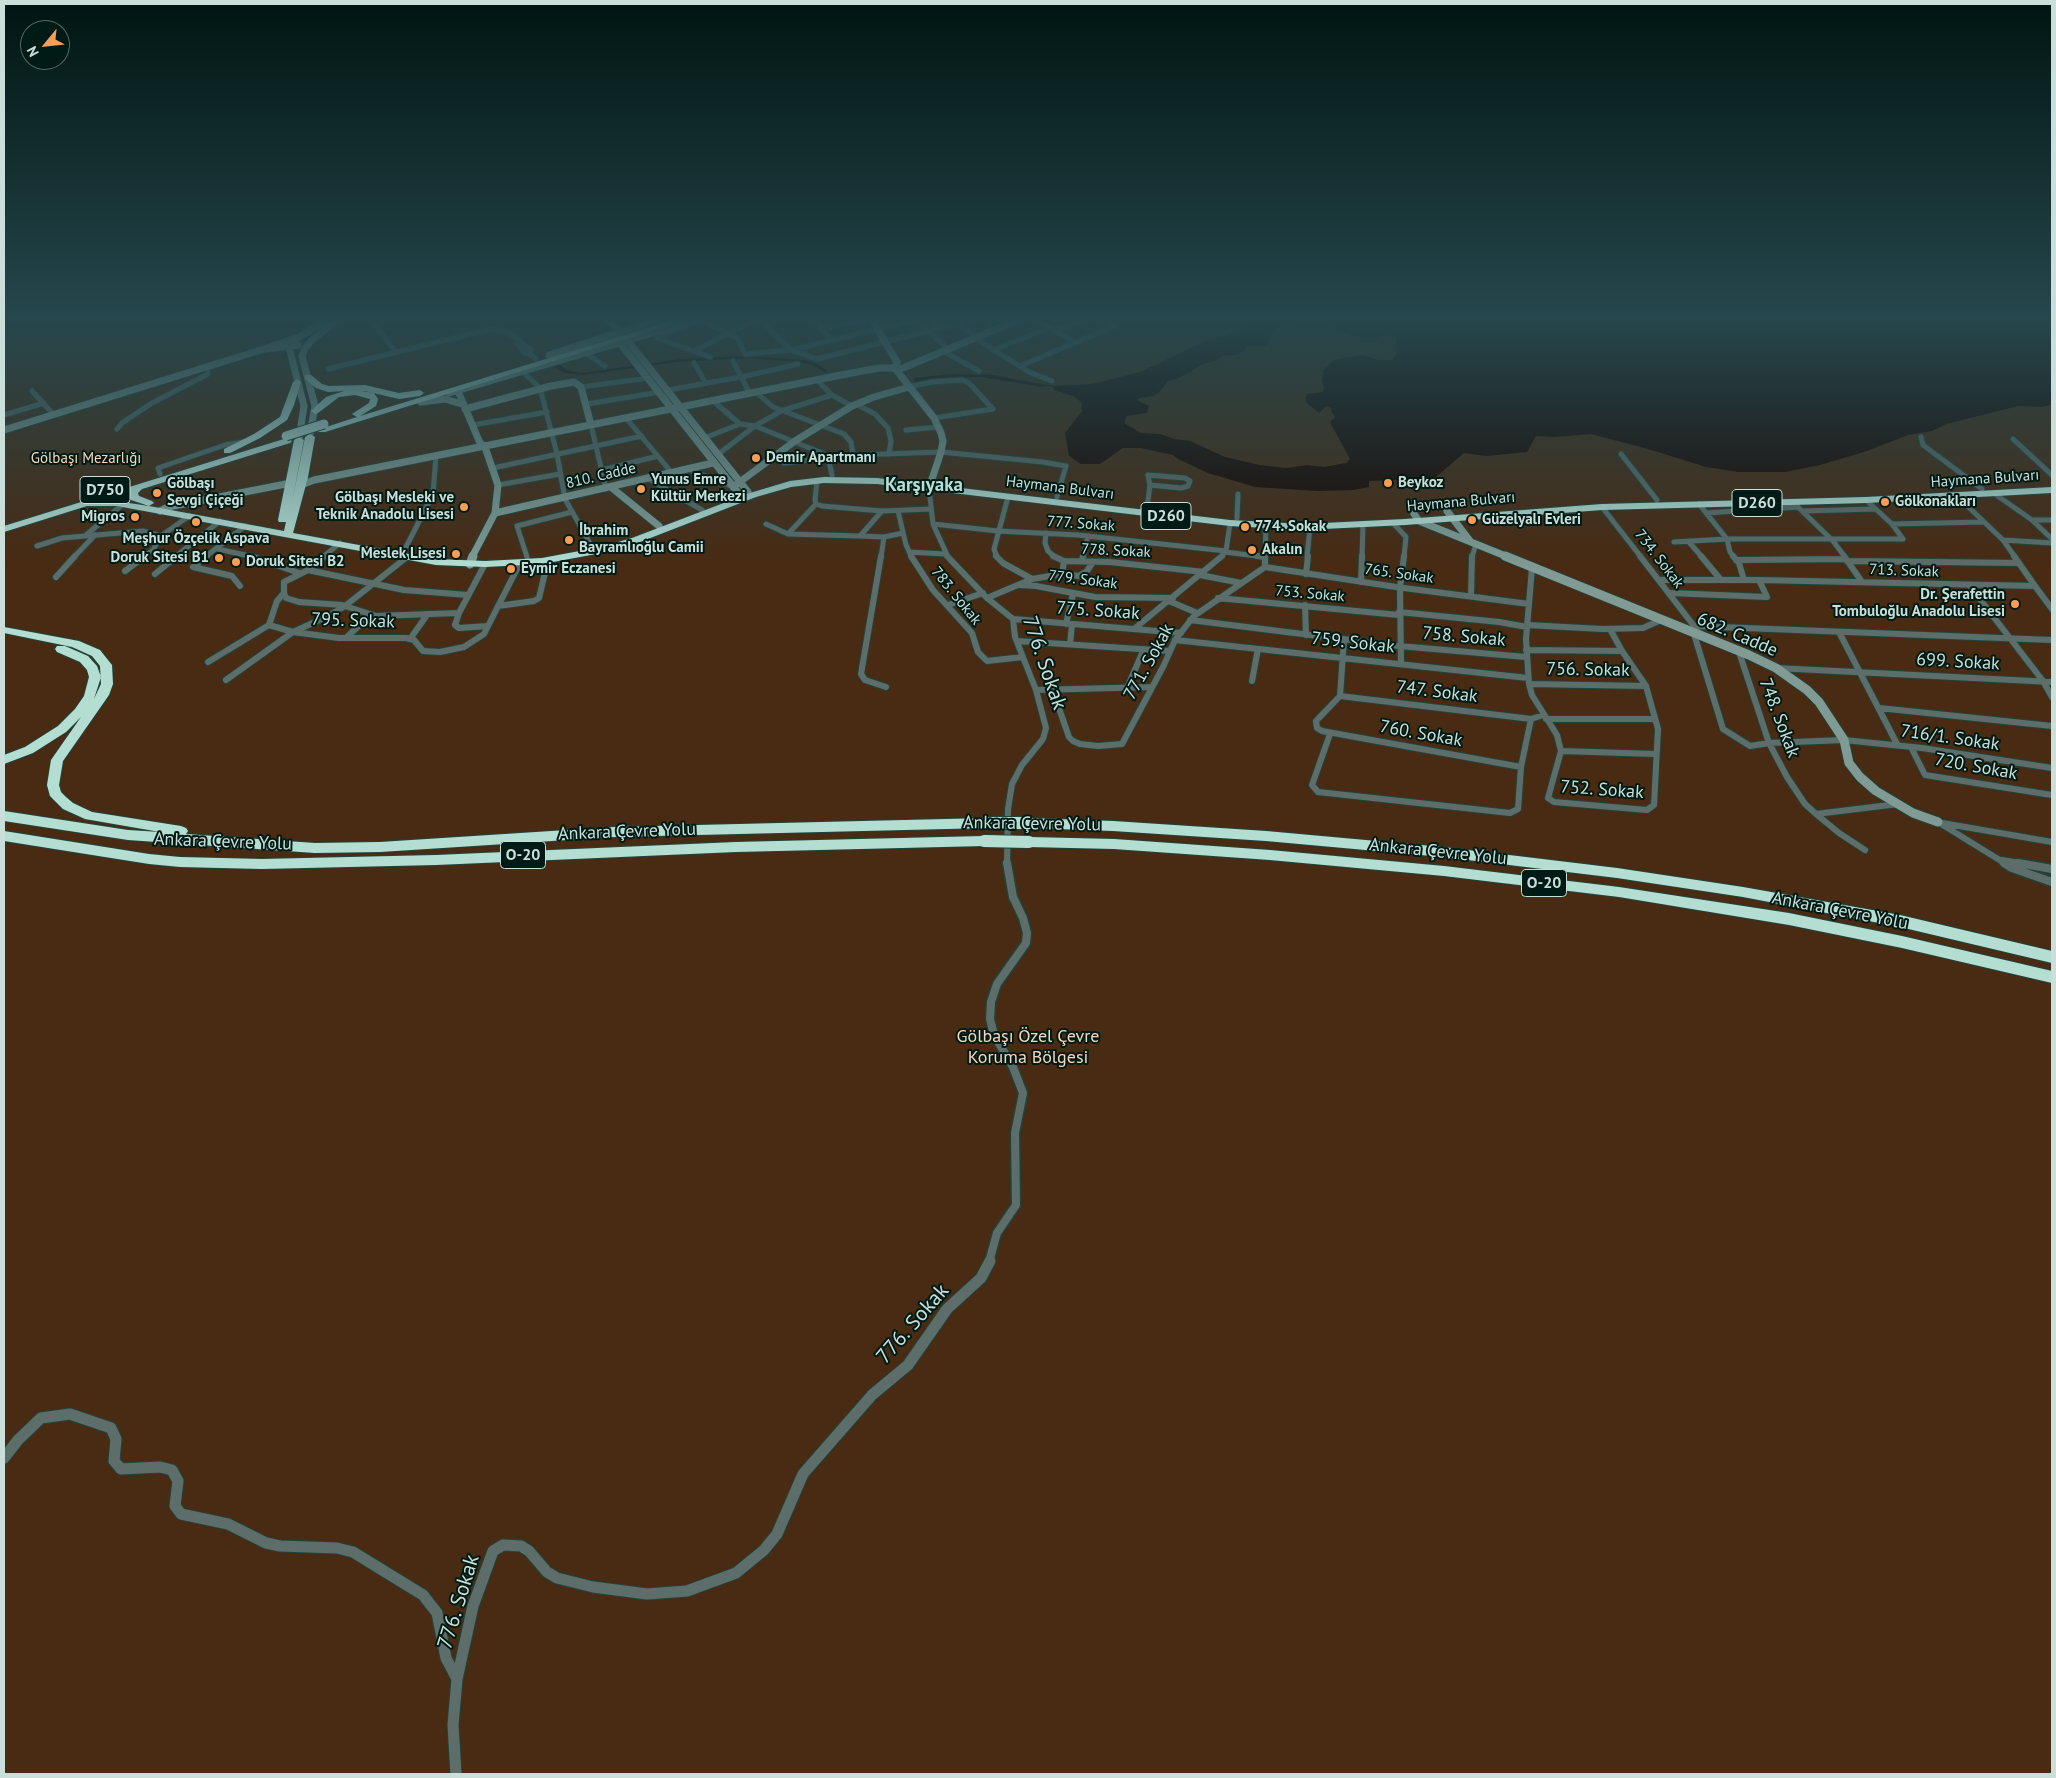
<!DOCTYPE html>
<html>
<head>
<meta charset="utf-8">
<style>
	body { margin:0 }
	#map { position:relative; width:2056px; height:1778px; overflow:hidden; background:#00261f; font-family:"PT Sans",sans-serif }
	canvas { display:block }
	.frame { position:absolute; inset:0; border:5px solid #cbdfda; pointer-events:none }
	.north { position:absolute; left:20px; top:20px; width:50px; height:50px; box-sizing:border-box; background:#001b15; border:1px solid #516964; border-radius:50%; rotate:242deg; font-size:14px; font-weight:700; line-height:20px; text-align:center; color:#cbdfda }
	.north::after { content:''; display:block; margin:auto; width:18px; height:22px; background:#fc9d54; clip-path:polygon(50% 0,100% 100%,50% 72%,0 100%) }
</style>
</head>
<body>
<div id="map">
<canvas width="2056" height="1778"></canvas>
<div class="frame"></div>
<div class="north">N</div>
</div>
<script>
const context = document.querySelector('canvas').getContext('2d');
context.lineJoin = 'round';
function fill(path, color) {
  context.fillStyle = color;
  context.fill(path, 'evenodd');
}
function poly(rows) {
  const path = new Path2D();
  for (const r of rows) {
    path.moveTo(r[0], r[1]);
    for (let i = 2; i < r.length; i += 2) path.lineTo(r[i], r[i + 1]);
  }
  return path;
}
function strokePath(path, color, width, dash) {
  context.strokeStyle = color;
  context.lineWidth = width;
  context.lineCap = dash ? 'butt' : 'round';
  context.setLineDash(dash || []);
  context.stroke(path);
}
function label(font, color, halo, rows, align = 'center') {
  context.font = font + ' "PT Sans",sans-serif';
  context.lineWidth = 4;
  context.setLineDash([]);
  context.textBaseline = 'middle';
  context.strokeStyle = halo;
  context.fillStyle = color;
  for (const [text, x, y, turn = 0] of rows) {
    context.save();
    context.translate(x, y);
    context.rotate((+turn || 0) * Math.PI / 180);
    context.textAlign = isNaN(turn) ? turn : align;
    if (halo) context.strokeText(text, 0, 0);
    context.fillText(text, 0, 0);
    context.restore();
  }
}
fill(poly([
	[4,320,2052,320,2052,1774,4,1774]
]), '#492a12');
fill(poly([
	[1253,320,1299,320,1289,323,1272,331,1268,344,1265,346,1248,346,1244,351,1236,355,1222,356,1218,360,1203,364,1177,379,1168,381,1158,393,1153,396,1139,398,1137,400,1149,406,1147,413,1127,416,1124,423,1141,433,1160,434,1175,439,1190,441,1225,457,1260,465,1286,468,1307,465,1324,467,1346,463,1350,459,1332,426,1330,422,1335,417,1332,413,1331,408,1326,406,1319,413,1307,403,1305,398,1308,394,1323,392,1324,387,1322,381,1323,371,1331,362,1337,359,1363,355,1378,360,1392,360,1396,354,1396,338,1386,335,1376,338,1361,338,1343,333,1339,332,1335,323,1329,320,1379,322,1383,320,2052,320,2052,405,2040,407,2018,406,1946,424,1932,431,1908,435,1864,452,1820,465,1785,472,1738,472,1706,467,1648,449,1591,434,1554,437,1536,436,1527,452,1486,456,1464,453,1437,476,1422,485,1401,487,1397,480,1369,481,1369,487,1353,490,1317,491,1255,487,1208,473,1178,459,1173,455,1141,448,1123,448,1100,464,1081,464,1069,456,1065,433,1082,411,1081,402,1073,396,1054,390,1053,386,1092,384,1140,372,1208,340,1240,331],
	[742,356,805,360,815,363,828,371,824,372,814,366,798,362,747,358,677,362,583,375,564,373,553,366,559,364,566,370,581,373,681,359],
	[949,374,994,375,1046,385,1043,387,981,377,953,377,915,382,914,378]
]), '#1c0600');
strokePath(poly([
	[1045,385,1053,386]
]), '#1c0600', 1);
const streetFar3 = poly([
	[371,320,396,352],
	[700,320,737,338,745,354,791,350,915,320],
	[760,320,791,350,817,359,972,320],
	[816,320,830,340],
	[916,320,948,349],
	[1036,320,1076,343],
	[1102,320,1114,326],
	[956,323,973,334],
	[822,328,863,320],
	[1055,331,1082,320],
	[973,337,1029,372,1052,381],
	[657,338,710,357],
	[657,338,687,325],
	[517,344,525,353,530,354,536,359],
	[993,350,1049,328],
	[694,351,755,320],
	[943,351,979,371],
	[588,355,605,366],
	[733,361,748,390],
	[694,363,706,383],
	[1020,366,1114,326],
	[328,369,491,329,510,333,531,350,530,354],
	[523,372,540,388,557,454,565,499,592,547],
	[817,380,832,395,852,406],
	[581,387,649,378],
	[909,387,932,382,962,380,969,383,993,409],
	[668,390,741,377,798,364],
	[32,391,54,415],
	[756,392,773,407,844,434,851,442,853,455],
	[712,400,740,424,755,426,822,453,828,457,832,475],
	[587,404,660,392],
	[856,404,875,414,888,428,891,441,889,454],
	[4,415,44,403],
	[626,418,672,473],
	[934,418,993,409],
	[473,425,547,412],
	[591,425,606,489],
	[117,429,122,423,152,403,208,374,207,367],
	[906,430,939,427],
	[1921,437,1923,445,1982,489],
	[704,438,740,424],
	[2013,439,2052,475],
	[1621,454,1657,500],
	[717,455,755,426,781,411,832,395],
	[784,463,853,455,941,452,1043,462,1066,466,1057,497],
	[493,468,642,436],
	[688,469,733,487],
	[602,470,658,456],
	[160,474,158,468,225,445,243,442],
	[1148,475,1185,478,1190,481,1188,486,1181,488,1150,485,1148,475],
	[649,479,702,510],
	[817,481,815,500,816,504,822,506,882,511,931,509],
	[498,485,560,474],
	[929,488,933,524,948,557],
	[1995,494,2032,520,2052,539],
	[1958,497,2003,540,2015,557],
	[1796,502,1798,507,1833,541,1845,557],
	[816,504,788,534,860,536,882,511],
	[1699,504,1727,539,1730,552,1734,557],
	[1602,507,1641,557],
	[1147,508,1150,485],
	[898,511,906,545,912,557],
	[1802,511,1875,509],
	[1706,513,1798,507],
	[1237,518,1238,494],
	[2032,520,2052,520],
	[1393,523,1406,537,1404,557],
	[766,524,788,534],
	[933,524,998,531,1078,535,1226,551],
	[1892,524,1984,522],
	[1046,533,1045,543,1048,551,1055,557],
	[86,535,123,504],
	[860,536,884,537,903,533],
	[2003,540,2052,543],
	[1674,542,1727,539,1903,539,1892,524,1866,500],
	[1689,542,1702,557],
	[37,546,62,538,143,531,161,536],
	[218,549,254,557],
	[405,549,433,494,436,456],
	[909,552,945,554],
	[1225,552,1265,557],
	[74,557,95,535],
	[143,557,153,550,161,536,189,516],
	[175,557,220,521],
	[205,557,245,526],
	[323,557,340,543],
	[527,557,517,526,572,512],
	[881,557,884,537],
	[997,557,994,549,1008,497],
	[1083,557,1088,536],
	[1221,557,1226,551,1230,523],
	[1265,557,1266,526],
	[1307,557,1310,527],
	[1362,557,1363,524],
	[1472,557,1476,544]
]);
const streetFar2 = poly([
	[207,556,193,567,232,576,240,586],
	[251,556,299,573],
	[881,556,861,674,865,680,886,687],
	[911,556,933,590,972,633,978,652,987,661,1023,657],
	[947,556,987,598,1013,619,1015,637,1036,690,1046,728,1043,739,1022,765,1012,784,1008,809,1007,864],
	[996,556,1003,563,1032,579],
	[1053,556,1064,561,1110,562,1204,572],
	[1257,556,1265,557],
	[1640,556,1694,626],
	[1701,556,1721,580],
	[1733,556,1739,563,1744,580],
	[1844,556,1862,582],
	[2014,556,2035,586],
	[1736,560,1845,559],
	[1082,561,1083,556],
	[1847,561,2019,563],
	[485,564,459,613,455,625,459,628,488,626,520,563],
	[1265,567,1396,587,1529,604],
	[1532,568,1526,639,1529,684,1532,695,1557,735,1561,751,1548,798,1554,802,1647,810,1654,805,1658,729,1646,686,1622,651,1610,629],
	[308,570,404,590,468,595],
	[125,571,145,556],
	[155,574,177,556],
	[1062,574,1079,576,1087,571,1093,562],
	[1306,574,1308,556],
	[1200,575,1241,583],
	[56,577,75,556],
	[1660,580,1759,580,2035,586,2052,609],
	[1361,582,1362,556],
	[1020,585,1036,586,1095,597,1173,598],
	[1969,585,2043,681,2052,697],
	[284,593,286,598,299,602,342,605,376,616,459,613],
	[1670,593,1767,597,1759,580],
	[1471,596,1472,556],
	[987,598,1032,579,1062,574,1064,561],
	[1218,598,1399,615],
	[1169,601,1197,613],
	[948,605,983,593],
	[1305,605,1306,635],
	[498,606,534,601,539,598,548,560],
	[1399,612,1499,622,1527,627],
	[1013,619,1181,633],
	[1190,620,1399,646,1526,657],
	[1066,624,1073,594],
	[269,625,293,632,328,616,345,606,407,557],
	[1527,625,1602,629,1643,628,1661,620],
	[1134,629,1222,556],
	[1839,632,1897,744],
	[1694,634,1723,729,1750,746,1769,743,1844,740,1922,748,2052,768],
	[1700,636,1694,626,2052,640],
	[346,638,370,615],
	[410,639,427,615],
	[1344,639,1340,696,1316,721,1317,728,1322,731,1521,767],
	[1175,640,1528,678],
	[1017,641,1170,651],
	[1070,644,1072,625],
	[1526,650,1622,651],
	[1739,652,1769,743,1787,777,1805,804,1816,814],
	[208,662,269,625,277,601,284,593,284,582,308,570,325,556],
	[1401,663,1400,588,1404,556],
	[1776,668,2052,682],
	[226,680,293,632,339,638,406,638,414,640,423,651,440,652,464,647,484,634,488,626],
	[1252,681,1258,649],
	[1529,684,1646,686],
	[1127,688,1144,649],
	[1036,690,1152,687],
	[1053,691,1069,737,1073,741,1080,744,1098,746,1122,744,1164,665,1175,640,1194,616,1265,567,1265,556],
	[1340,696,1531,719],
	[1879,708,2052,726],
	[1546,719,1655,719],
	[1330,734,1312,785,1318,792,1510,813,1518,809,1521,767,1531,719,1543,715],
	[1911,747,1925,775,2052,795],
	[1561,751,1655,754],
	[1938,822,2006,864],
	[1942,823,2052,842],
	[1865,850,1839,833,1816,814,1898,804],
	[2002,860,2025,864]
]);
const streetFar1 = poly([
	[2004,863,2012,868,2052,882],
	[2018,863,2052,869],
	[989,1262,997,1233,1016,1205,1015,1133,1023,1093,1013,1067,994,1035,990,1019,991,1002,997,984,1026,943,1027,933,1023,918,1013,897,1007,863]
]);
const street = poly([
	[4,1458,18,1440,41,1418,70,1414,111,1428,116,1439,114,1461,121,1469,160,1467,172,1470,178,1481,175,1506,181,1514,228,1524,266,1543,280,1546,337,1548,353,1552,423,1595,437,1613,446,1658,457,1679],
	[456,1774,453,1725,457,1679,473,1606,493,1551,503,1545,521,1546,529,1551,547,1572,557,1578,593,1587,647,1594,687,1591,736,1573,764,1550,777,1534,803,1474,872,1395,908,1365,947,1309,981,1278,990,1261]
]);
const secondaryFar1 = poly([
	[609,320,620,331],
	[872,320,897,362],
	[296,338,264,349,298,345],
	[627,340,748,492],
	[619,342,740,495],
	[549,355,657,320],
	[894,367,934,418,941,433,943,441,941,452,929,488],
	[458,391,480,443,485,447,498,485,495,513,472,557],
	[449,393,697,320],
	[421,402,445,399,462,404],
	[465,409,551,386,574,382,581,387,591,425],
	[4,430,264,349],
	[310,434,315,406,302,356,305,348,312,340,337,320],
	[299,439,304,406,290,351,291,342,327,320],
	[301,485,314,480,841,375,879,368,903,368,1018,320],
	[733,487,795,441,852,406,874,397,909,387],
	[612,488,659,526],
	[160,511,168,507,291,483],
	[1447,511,1470,541],
	[495,513,713,463],
	[1414,514,1419,521,1508,557]
]);
const secondary = poly([
	[1505,556,1749,655,1776,668,1807,690,1819,702,1844,740,1849,763,1860,777,1876,791,1913,813,1938,822],
	[470,564,473,556]
]);
const highway = poly([
	[673,320,686,320,325,432,319,432,317,430,357,417,352,414,369,403,370,399,355,395,339,397,318,413,315,414,311,411,326,397,344,391,328,392,316,388,305,379,305,375,311,375,322,384,329,386,365,385,399,393,420,390,424,393,420,396,399,399,365,391,362,391,374,393,378,399,376,406,360,416,673,320],
	[297,379,301,382,294,405,287,420,260,438,230,453,224,453,224,449,254,434,280,417,293,382,297,379],
	[310,434,315,437,308,477,293,533,436,559,485,561,542,558,601,547,632,538,750,493,790,481,824,477,877,478,1230,520,1303,524,1405,519,1602,504,1866,497,2052,487,2052,493,1866,503,1602,510,1405,525,1303,530,1230,526,877,484,824,483,791,487,756,497,640,542,607,552,542,564,485,567,436,565,117,506,87,506,4,532,4,526,287,438,292,441,290,443,142,489,138,493,139,496,152,501,154,503,149,506,284,531,286,522,279,522,278,520,294,440,299,437,304,440,292,502,305,437,310,434],
	[128,493,131,500,149,506,109,500,128,493],
	[4,627,79,641,100,650,112,665,113,684,109,695,63,761,59,785,61,792,66,797,73,803,92,812,181,826,186,828,188,831,186,834,315,843,380,842,614,827,988,818,993,820,995,823,993,826,988,828,614,837,380,852,315,853,128,840,4,821,4,811,128,830,160,832,85,819,63,809,50,796,47,785,51,760,81,717,66,732,33,753,4,764,4,755,25,747,58,726,75,709,84,696,89,677,87,670,80,662,57,652,55,649,57,646,65,646,88,656,97,666,101,677,94,699,101,684,100,666,92,656,72,647,4,633,4,627],
	[1029,818,1113,821,1266,831,1443,847,1617,868,1743,887,1900,915,2052,951,2052,963,1900,927,1743,897,1617,878,1443,857,1266,841,1113,831,1029,828,1024,826,1022,823,1024,820,1029,818],
	[4,831,149,854,180,857,262,859,436,855,736,842,984,836,989,838,991,841,989,844,984,846,736,852,436,865,262,869,180,867,149,864,4,841,4,831],
	[1029,837,1114,839,1270,850,1444,866,1619,887,1789,913,1902,936,2052,971,2052,983,1902,948,1789,925,1619,897,1444,876,1270,860,1114,849,1029,847,1024,845,1022,842,1024,839,1029,837]
]);
strokePath(streetFar3, '#20443d', 7);
strokePath(streetFar2, '#20443d', 8);
strokePath(streetFar1, '#20443d', 11);
strokePath(street, '#20443d', 13);
strokePath(secondaryFar1, '#20443d', 9);
strokePath(secondary, '#20443d', 11);
strokePath(highway, '#20443d', 2);
strokePath(streetFar3, '#5d6d69', 5);
strokePath(streetFar2, '#5d6d69', 6);
strokePath(streetFar1, '#5d6d69', 8);
strokePath(street, '#5d6d69', 11);
strokePath(secondaryFar1, '#819b94', 7);
strokePath(secondary, '#819b94', 9);
fill(highway, '#b5ded3');
const highwayBridgeFar1 = poly([
	[286,436,324,424]
]);
const highwayBridge = poly([
	[988,823,1029,823],
	[984,841,1029,842]
]);
strokePath(highwayBridgeFar1, '#20443d', 11, []);
strokePath(highwayBridge, '#20443d', 14, []);
strokePath(highwayBridgeFar1, '#b5ded3', 9);
strokePath(highwayBridge, '#b5ded3', 12);
const sky = context.createLinearGradient(0, 0, 0, 569);
sky.addColorStop(0, '#001511');
sky.addColorStop(0.56, '#26474d');
sky.addColorStop(1, '#26474d00');
context.fillStyle = sky;
context.fillRect(0, 0, 2056, 569);
for (const [x, y, r, color] of [
	[756,458,5,"#fc9d54"],
	[1388,483,5,"#fc9d54"],
	[641,489,5,"#fc9d54"],
	[157,493,5,"#fc9d54"],
	[1885,502,5,"#fc9d54"],
	[464,507,5,"#fc9d54"],
	[135,517,5,"#fc9d54"],
	[1472,520,5,"#fc9d54"],
	[196,522,5,"#fc9d54"],
	[1245,527,5,"#fc9d54"],
	[569,540,5,"#fc9d54"],
	[1252,550,5,"#fc9d54"],
	[456,554,5,"#fc9d54"],
	[219,558,5,"#fc9d54"],
	[236,562,5,"#fc9d54"],
	[511,569,5,"#fc9d54"],
	[2015,604,5,"#fc9d54"]
]) {
  const dot = new Path2D();
  dot.arc(x, y, r, 0, 2 * Math.PI);
  context.fillStyle = color;
  context.fill(dot);
  strokePath(dot, '#001b15', 2);
}
label('bold 15px', '#cbdfda', '#001b15', [
	["Demir Apartmanı",766,458],
	["Yunus Emre",651,480],
	["Kültür Merkezi",651,497],
	["Beykoz",1398,483],
	["Gölbaşı",167,484],
	["Sevgi Çiçeği",167,501],
	["Gölbaşı Mesleki ve",454,498,"right"],
	["Teknik Anadolu Lisesi",454,515,"right"],
	["Gölkonakları",1895,502],
	["Migros",125,517,"right"],
	["Güzelyalı Evleri",1482,520],
	["774. Sokak",1255,527],
	["İbrahim",579,531],
	["Bayramlıoğlu Camii",579,548],
	["Meşhur Özçelik Aspava",196,539,"center"],
	["Akalın",1262,550],
	["Meslek Lisesi",446,554,"right"],
	["Doruk Sitesi B1",209,558,"right"],
	["Doruk Sitesi B2",246,562],
	["Eymir Eczanesi",521,569],
	["Dr. Şerafettin",2005,595,"right"],
	["Tombuloğlu Anadolu Lisesi",2005,612,"right"]
], 'left');
label('15px', '#fcd6bc', '#001b15', [
	["Gölbaşı Mezarlığı",86,459]
]);
label('15px', '#cbdfda', '#001b15', [
	["810. Cadde",601,476,-13],
	["Haymana Bulvarı",1985,479,-4],
	["Haymana Bulvarı",1060,488,7],
	["Haymana Bulvarı",1461,502,-5],
	["777. Sokak",1081,524,4],
	["778. Sokak",1116,551,3],
	["734. Sokak",1659,559,52],
	["713. Sokak",1904,571,2],
	["765. Sokak",1399,574,8],
	["779. Sokak",1083,580,7],
	["753. Sokak",1310,594,5],
	["783. Sokak",956,596,51]
]);
for (const [x, y, w] of [
	[105,490,50],
	[1757,503,50],
	[1166,516,50],
	[523,855,45],
	[1544,883,45]
]) {
  const box = new Path2D();
  box.roundRect(x - w / 2, y - 13.5, w, 27, 4);
  context.fillStyle = '#001b15';
  context.fill(box);
  strokePath(box, '#cbdfda', 1);
}
label('bold 16px', '#cbdfda', null, [
	["D750",105,490],
	["D260",1757,503],
	["D260",1166,516],
	["O-20",523,855],
	["O-20",1544,883]
]);
label('18px', '#cbdfda', '#001b15', [
	["775. Sokak",1098,611,4],
	["795. Sokak",353,621,2],
	["682. Cadde",1737,635,23],
	["758. Sokak",1464,637,5],
	["759. Sokak",1353,643,6],
	["771. Sokak",1149,662,-61],
	["699. Sokak",1958,662,3],
	["756. Sokak",1588,670,1],
	["747. Sokak",1437,692,7],
	["748. Sokak",1779,718,69],
	["760. Sokak",1421,734,10],
	["716/1. Sokak",1950,738,8],
	["720. Sokak",1976,767,10],
	["752. Sokak",1602,790,4],
	["Ankara Çevre Yolu",1032,824,1],
	["Ankara Çevre Yolu",627,832,-2],
	["Ankara Çevre Yolu",223,842,2],
	["Ankara Çevre Yolu",1438,852,6],
	["Ankara Çevre Yolu",1840,911,11]
]);
label('18px', '#fcd6bc', '#001b15', [
	["Gölbaşı Özel Çevre",1028,1037],
	["Koruma Bölgesi",1028,1058]
]);
label('bold 19px', '#b6dfd5', '#001b15', [
	["Karşıyaka",924,486]
]);
label('21px', '#cbdfda', '#001b15', [
	["776. Sokak",1044,663,71],
	["776. Sokak",913,1324,-49],
	["776. Sokak",459,1602,-73]
]);
</script>
</body>
</html>
